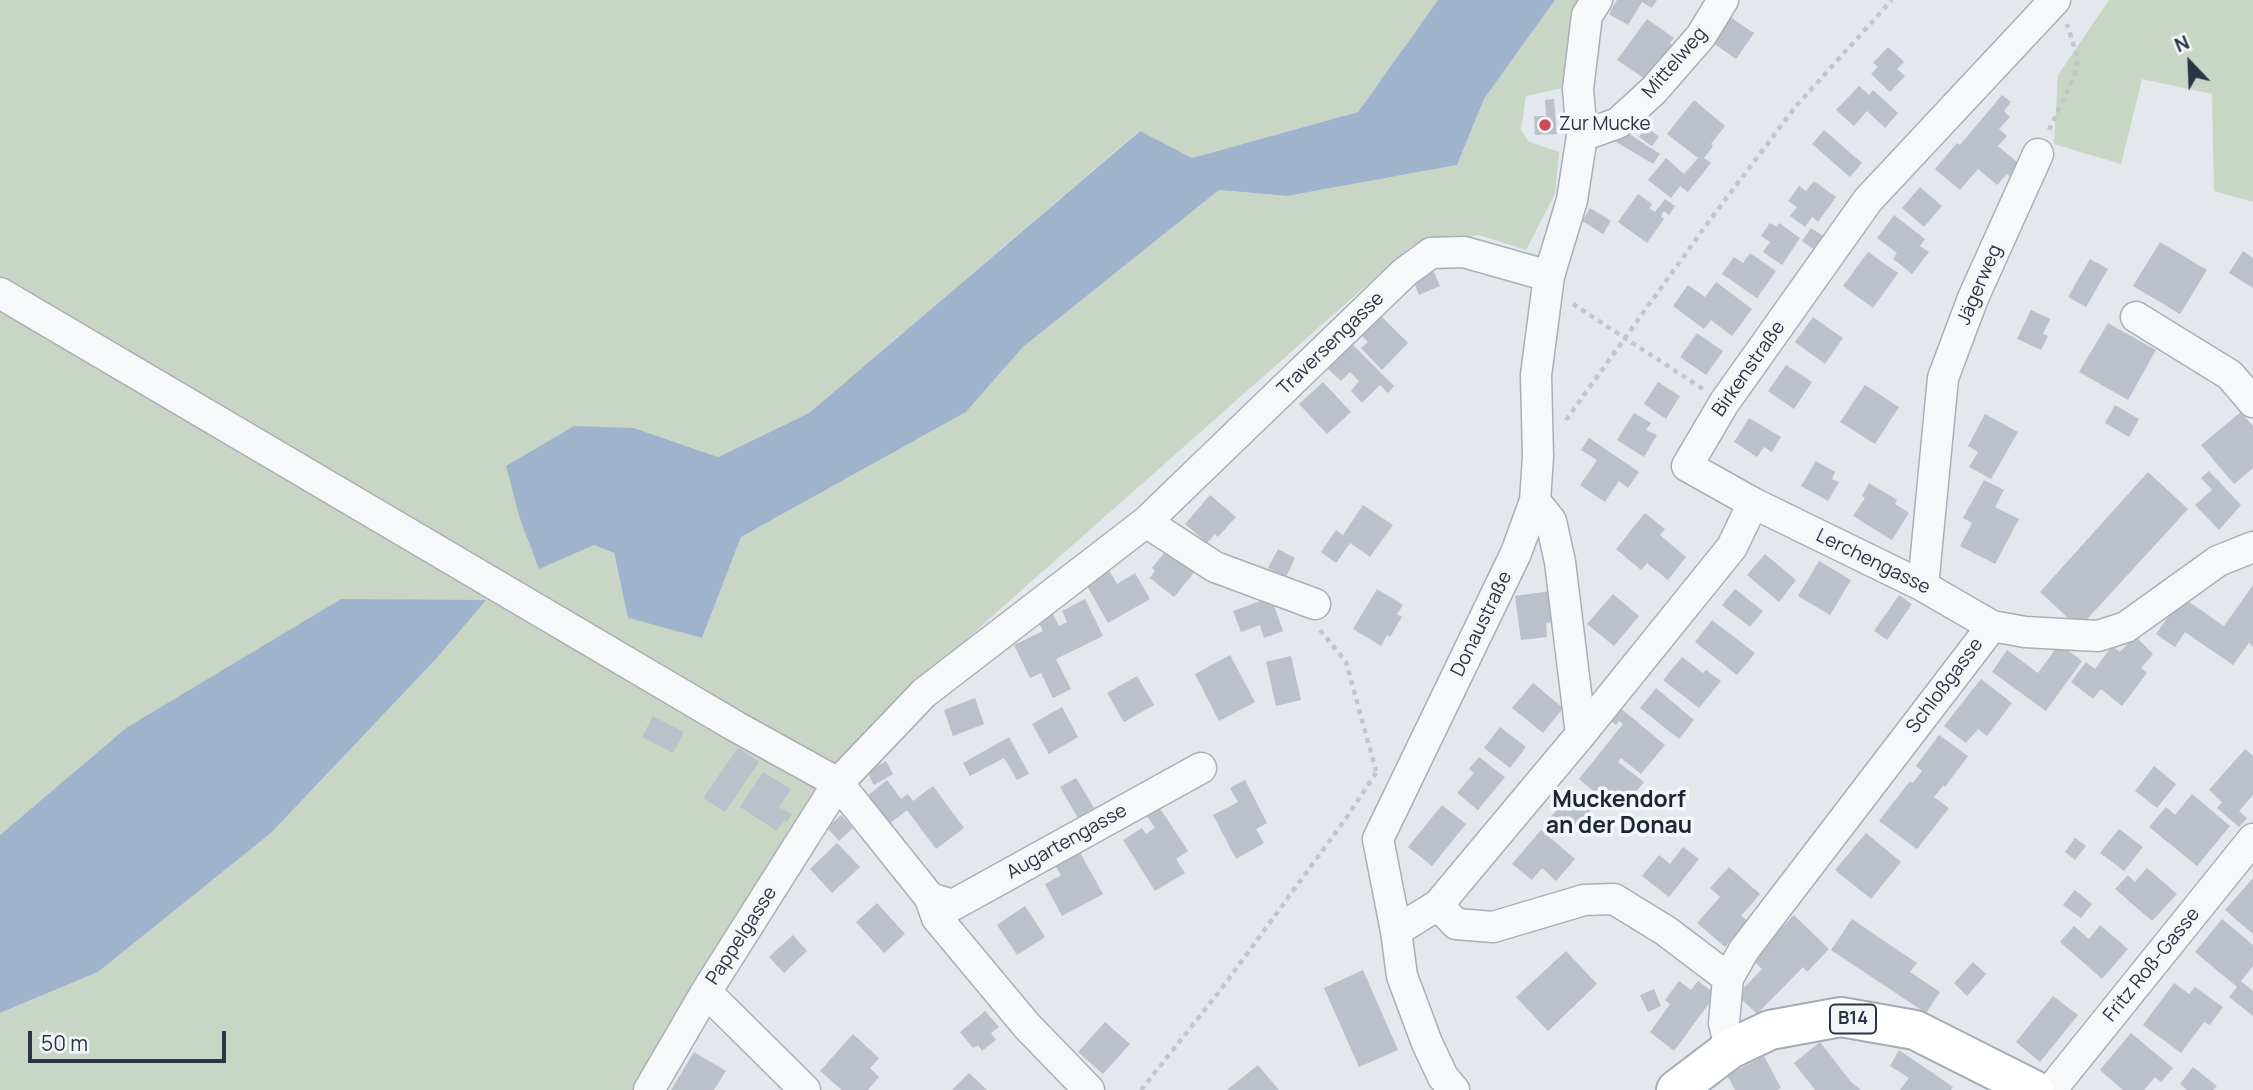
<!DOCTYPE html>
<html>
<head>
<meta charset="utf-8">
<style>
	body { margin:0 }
	#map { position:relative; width:2253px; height:1090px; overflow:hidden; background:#e4e7ec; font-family:Manrope,sans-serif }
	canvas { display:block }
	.north { position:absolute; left:2155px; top:28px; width:70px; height:70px; -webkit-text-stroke:5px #f4f6f9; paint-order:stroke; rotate:337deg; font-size:19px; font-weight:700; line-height:28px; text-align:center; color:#2b3445 }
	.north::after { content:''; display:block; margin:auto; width:24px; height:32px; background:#2b3445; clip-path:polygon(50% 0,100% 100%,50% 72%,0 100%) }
	.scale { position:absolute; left:28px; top:1031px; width:198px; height:32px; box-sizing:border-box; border:4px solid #2b3445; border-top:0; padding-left:9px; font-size:21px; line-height:24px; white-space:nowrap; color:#2b3445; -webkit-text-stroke:5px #f4f6f9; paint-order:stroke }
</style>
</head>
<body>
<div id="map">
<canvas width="2253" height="1090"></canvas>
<div class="north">N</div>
<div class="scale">50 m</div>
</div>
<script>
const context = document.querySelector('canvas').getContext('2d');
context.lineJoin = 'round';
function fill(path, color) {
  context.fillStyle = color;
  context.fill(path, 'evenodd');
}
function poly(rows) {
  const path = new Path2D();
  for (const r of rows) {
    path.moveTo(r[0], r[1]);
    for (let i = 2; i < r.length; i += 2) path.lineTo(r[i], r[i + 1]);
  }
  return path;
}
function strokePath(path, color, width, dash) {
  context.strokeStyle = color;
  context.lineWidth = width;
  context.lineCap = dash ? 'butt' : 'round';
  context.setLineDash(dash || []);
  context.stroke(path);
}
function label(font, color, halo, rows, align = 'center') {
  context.font = font + ' Manrope,sans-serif';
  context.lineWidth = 7;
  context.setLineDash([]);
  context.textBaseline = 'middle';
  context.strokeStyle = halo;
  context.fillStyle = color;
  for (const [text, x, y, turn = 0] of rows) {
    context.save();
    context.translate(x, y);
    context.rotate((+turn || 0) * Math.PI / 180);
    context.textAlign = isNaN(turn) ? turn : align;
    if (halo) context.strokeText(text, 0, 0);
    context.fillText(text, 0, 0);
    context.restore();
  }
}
fill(poly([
	[0,0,1438,0,1358,112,1192,158,1139,131,809,413,718,457,634,428,594,545,614,553,628,618,702,638,741,537,966,412,1023,347,1219,190,1287,196,1457,165,1484,99,1555,0,1579,0,1573,8,1568,87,1526,96,1521,130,1529,142,1559,152,1555,194,1526,250,1479,235,1411,246,989,619,834,763,643,1090,0,1090,0,1013,98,972,271,833,435,660,126,728,0,835],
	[2109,0,2253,0,2253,202,2214,191,2212,94,2142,79,2121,164,2054,144,2058,75]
]), '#c9d6c5');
fill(poly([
	[1438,0,1555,0,1484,99,1457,165,1287,196,1219,190,1023,347,966,412,741,537,702,638,628,618,614,553,594,545,539,569,520,519,506,466,574,426,634,428,718,457,809,413,1140,131,1192,158,1358,112],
	[341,599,486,600,435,660,271,833,98,972,0,1013,0,835,126,728]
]), '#9fb4cc');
fill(poly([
	[1617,0,1657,0,1652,8,1642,2,1628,25,1609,14],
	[1730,17,1754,33,1736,59,1713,43],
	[1647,19,1674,38,1670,43,1677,48,1667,62,1661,57,1645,79,1617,60],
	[1888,47,1904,62,1897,69,1905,76,1890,92,1871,74,1878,67,1873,63],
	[1859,86,1869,95,1873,90,1898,113,1885,128,1867,111,1854,126,1836,110],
	[2002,95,2011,102,2004,111,2010,117,1999,129,2007,136,1998,146,2023,167,2013,179,2007,174,1997,185,1978,169,1960,190,1935,169,1957,143,1960,145],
	[1554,99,1557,134,1535,135,1534,116,1546,116,1545,100],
	[1694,100,1725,126,1711,144,1713,146,1704,158,1711,163,1688,192,1680,186,1671,198,1648,180,1666,158,1684,174,1698,158,1667,134],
	[1647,127,1659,137,1652,146,1639,137],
	[1623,130,1660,154,1653,164,1615,141],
	[1824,130,1862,163,1850,177,1812,144],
	[1814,181,1836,197,1818,222,1812,217,1805,227,1790,216,1797,207,1788,201,1799,186,1806,191],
	[1920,187,1942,206,1924,227,1902,208],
	[1638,194,1652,204,1649,208,1655,212,1665,199,1675,206,1669,215,1664,211,1661,216,1664,219,1647,243,1618,222],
	[1590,208,1611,221,1603,234,1582,221],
	[1894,215,1925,239,1920,246,1929,252,1912,274,1893,259,1897,253,1877,238],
	[1770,223,1777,227,1779,223,1800,238,1782,265,1763,252,1770,242,1761,236],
	[1811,228,1825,237,1816,251,1802,241],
	[2160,242,2207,270,2180,314,2133,286],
	[2243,251,2253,258,2253,288,2229,273],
	[1868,252,1898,273,1873,308,1843,286],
	[1750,253,1776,271,1757,298,1722,274,1734,257,1743,263],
	[2090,259,2108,269,2086,307,2068,297],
	[1434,272,1440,286,1419,295,1413,280],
	[1716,282,1752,309,1732,336,1711,320,1704,329,1673,306,1688,285,1705,297],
	[2031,310,2050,319,2043,334,2048,336,2041,350,2017,339],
	[1380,315,1408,343,1382,370,1361,348,1368,342,1360,334],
	[1813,317,1843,338,1825,364,1795,342],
	[2108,323,2156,350,2128,400,2079,372],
	[1697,333,1723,351,1706,375,1680,357],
	[1349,341,1394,386,1388,393,1380,385,1362,403,1351,391,1359,381,1350,372,1341,381,1325,366],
	[1786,365,1812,382,1794,409,1768,391],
	[1323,382,1351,412,1327,434,1299,404],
	[1658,382,1680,396,1666,419,1644,404],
	[1865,385,1899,407,1875,444,1840,422],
	[2115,405,2139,419,2129,437,2105,423],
	[2241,412,2253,426,2253,468,2234,484,2201,445],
	[1634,413,1651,423,1646,430,1657,435,1644,457,1617,440],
	[1985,414,2018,432,1991,479,1969,467,1978,452,1968,446],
	[1749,418,1781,437,1772,452,1764,447,1757,457,1734,442],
	[1589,438,1639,472,1628,488,1619,481,1605,502,1580,485,1597,460,1581,450],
	[1816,461,1835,472,1832,479,1839,482,1828,501,1801,486],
	[2209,471,2241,505,2219,530,2195,505,2212,490,2201,478],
	[2148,472,2188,509,2079,628,2040,592],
	[1984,480,2004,490,1995,507,2019,519,1995,564,1960,546,1972,523,1963,518],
	[1869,483,1897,500,1895,504,1909,513,1892,540,1853,516,1865,498,1862,496],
	[1210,495,1236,517,1218,537,1215,534,1207,543,1185,524],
	[1363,505,1393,525,1370,557,1350,543,1336,563,1321,552,1336,530,1343,535],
	[1645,513,1665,529,1660,535,1686,557,1668,580,1647,563,1641,570,1616,549],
	[1169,547,1197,569,1174,597,1150,578,1155,571,1152,568],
	[1278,549,1295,558,1286,577,1268,568],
	[1765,554,1796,580,1779,602,1747,575],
	[1819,561,1851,580,1830,615,1798,596],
	[1109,570,1117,584,1135,573,1150,599,1108,623,1086,584],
	[2253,585,2253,647,2249,643,2233,665,2185,632,2175,647,2156,634,2182,597,2224,626],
	[1377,589,1403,605,1397,614,1402,617,1390,637,1387,635,1381,646,1353,629],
	[1735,589,1763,611,1750,627,1722,605],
	[1550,591,1554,622,1546,623,1547,637,1521,640,1515,596],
	[1613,594,1639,616,1614,646,1587,624],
	[1899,595,1912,604,1887,640,1874,631],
	[1271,597,1283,631,1264,638,1260,625,1241,632,1233,611],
	[1085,599,1103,636,1056,659,1071,689,1053,698,1041,673,1030,678,1014,645,1043,631,1038,621,1053,614,1059,626,1067,622,1062,611],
	[1712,620,1755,653,1737,675,1695,642],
	[2135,636,2153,654,2141,668,2147,673,2122,706,2101,689,2093,699,2071,682,2086,662,2095,669,2112,646,2120,652],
	[2059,644,2082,661,2046,711,1992,672,2007,650,2038,673],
	[1230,655,1255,702,1219,721,1195,674],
	[1291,656,1301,700,1276,706,1266,662],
	[1682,657,1703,673,1706,670,1721,681,1699,708,1663,680],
	[1137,676,1154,705,1124,722,1107,693],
	[1981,679,2012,703,1987,736,1978,729,1966,743,1944,726],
	[1533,683,1563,708,1543,733,1512,708],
	[1656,688,1694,720,1679,739,1640,708],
	[975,698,984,724,953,736,944,710],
	[1618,706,1665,745,1641,774,1621,758,1618,762,1644,782,1626,805,1604,787,1598,795,1579,779,1623,724,1619,721,1616,725,1608,719],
	[1062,707,1078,737,1049,754,1032,724],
	[653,716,684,732,673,753,642,737],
	[1500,727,1526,747,1510,768,1484,748],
	[1939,735,1968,756,1945,787,1943,786,1934,797,1949,808,1917,849,1879,821,1910,781,1913,783,1922,771,1916,766],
	[1009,737,1029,774,1017,780,1004,758,970,776,963,763],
	[738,748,759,762,725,812,703,798],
	[2245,749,2253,756,2253,795,2239,811,2247,818,2239,827,2217,808,2222,802,2209,790],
	[1479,757,1505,777,1478,810,1457,793,1474,773,1469,769],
	[886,761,893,774,874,785,867,772],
	[2154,766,2176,784,2157,808,2135,791],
	[763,772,791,789,779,807,792,814,787,822,784,820,777,831,740,807],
	[1076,778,1094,808,1078,818,1060,787],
	[887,780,901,799,908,794,913,801,933,786,964,828,936,849,907,810,888,825,867,796],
	[1245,780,1267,823,1256,829,1264,843,1236,859,1213,815,1238,802,1230,788],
	[1573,791,1593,807,1570,835,1550,818],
	[2192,794,2230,826,2197,866,2149,827,2166,807,2175,815],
	[1442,805,1466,824,1432,866,1408,847],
	[1159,807,1188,851,1176,859,1185,873,1155,891,1123,840,1142,828,1146,834,1155,828,1146,815],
	[841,815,853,828,839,841,827,828],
	[2119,829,2143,847,2124,871,2100,853],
	[1541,830,1575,859,1556,881,1542,868,1532,880,1512,864],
	[1866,833,1901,862,1871,899,1835,870],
	[2075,838,2086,846,2075,860,2065,852],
	[837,843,860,867,832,893,810,869],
	[1077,847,1103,894,1062,916,1045,884,1061,875,1052,860],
	[1683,847,1699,859,1669,897,1642,876,1659,855,1670,864],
	[1729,867,1760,894,1741,916,1748,921,1725,947,1697,923,1720,897,1710,888],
	[2147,868,2177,894,2152,921,2115,889,2128,875,2135,882],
	[2253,878,2253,934,2225,910],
	[2075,890,2092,904,2081,918,2063,905],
	[877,903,905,934,884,953,856,922],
	[1025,906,1045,937,1017,955,997,925],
	[1794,915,1829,949,1807,972,1803,967,1757,1014,1737,995,1762,969,1752,959],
	[1852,919,1917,963,1910,972,1940,992,1926,1013,1831,950],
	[2222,919,2253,945,2253,966,2241,981,2253,991,2253,1016,2229,997,2237,987,2195,952],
	[2100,925,2128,949,2102,979,2060,942,2074,926,2089,939],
	[793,935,807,951,784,973,769,957],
	[1566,951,1597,984,1548,1031,1516,997],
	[1973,962,1986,974,1967,996,1954,983],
	[1363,970,1398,1050,1359,1067,1324,988],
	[1679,981,1691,990,1698,981,1716,994,1674,1051,1650,1032,1670,1004,1665,1000],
	[2174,983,2189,994,2195,987,2223,1007,2210,1025,2204,1022,2181,1053,2143,1025],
	[1654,989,1661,1006,1648,1012,1640,995],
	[2053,996,2078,1015,2040,1062,2016,1042],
	[985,1011,999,1027,991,1033,996,1040,982,1051,978,1045,973,1048,960,1032],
	[1105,1022,1130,1044,1103,1074,1078,1052],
	[2131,1033,2173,1068,2161,1082,2155,1077,2144,1090,2123,1090,2100,1070],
	[853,1034,879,1058,870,1068,879,1077,868,1090,842,1090,820,1071],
	[1820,1042,1851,1082,1861,1090,1815,1090,1794,1063],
	[1899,1050,1953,1087,1951,1090,1900,1090,1909,1078,1890,1066],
	[694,1052,726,1071,714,1090,671,1090],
	[1764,1056,1781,1088,1777,1090,1735,1090,1727,1075],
	[1258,1065,1279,1090,1227,1090],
	[2193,1067,2217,1086,2213,1090,2187,1090,2180,1084],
	[969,1073,987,1090,952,1090]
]), '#bbc0ca');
const minor = poly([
	[1582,136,1618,123,1654,90,1701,36,1723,0],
	[0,293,735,726,838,783,930,898,953,905,1201,768],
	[2136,317,2230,375,2253,402],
	[1535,501,1551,521,1560,562,1581,734],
	[1753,503,1923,586,1992,626],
	[1146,522,1215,567,1315,604],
	[1923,586,1943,378,1973,298,2038,154],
	[930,898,937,918,1027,1026,1089,1090],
	[1438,905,1456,924,1493,927,1584,900,1614,899,1666,931,1728,978],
	[1396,931,1438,905,1581,734,1732,547,1753,503,1687,466,1724,403,1868,200,2055,0],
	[706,992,805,1090],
	[1730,1049,1724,1023,1728,978,1744,950,1992,626,2025,632,2098,636,2126,627,2218,561,2253,547],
	[649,1090,706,992,838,783,924,693,1146,522,1405,272,1431,253,1464,252,1549,276],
	[1454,1090,1443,1077,1427,1043,1402,976,1396,931,1378,839,1516,553,1535,501,1538,457,1536,375,1549,276,1572,200,1582,136,1578,89,1587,15,1597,0],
	[2051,1090,2253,839]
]);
const major = poly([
	[1676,1090,1730,1049,1770,1030,1841,1017,1915,1030,2034,1090]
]);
strokePath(minor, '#a9aeb7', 33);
strokePath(major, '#a3abb8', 42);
strokePath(poly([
	[2049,130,2074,77,2078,59,2067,24],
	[1573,304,1703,389],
	[1566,420,1707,224,1796,106,1892,0],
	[1320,630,1346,662,1376,771],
	[1141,1090,1219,992,1347,817,1378,770]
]), '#c2c5cb', 4.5, [5, 5]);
strokePath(minor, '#f7f8fa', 30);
strokePath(major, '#fff', 38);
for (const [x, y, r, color] of [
	[1545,125,7,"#d1495b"]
]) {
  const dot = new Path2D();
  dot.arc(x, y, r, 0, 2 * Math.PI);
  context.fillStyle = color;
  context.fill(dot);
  strokePath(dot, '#f4f6f9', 2.5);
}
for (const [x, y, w] of [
	[1853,1019,46]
]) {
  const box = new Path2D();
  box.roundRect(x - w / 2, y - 14.5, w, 29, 5);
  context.fillStyle = '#f4f6f9';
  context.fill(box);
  strokePath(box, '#2b3445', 2);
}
label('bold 18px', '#2b3445', null, [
	["B14",1853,1019]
]);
label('19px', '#2b3445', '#f4f6f9', [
	["Mittelweg",1675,63,-49],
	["Jägerweg",1980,285,-67],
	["Traversengasse",1331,344,-44],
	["Birkenstraße",1749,369,-55],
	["Lerchengasse",1873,562,26],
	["Donaustraße",1482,624,-64],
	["Schloßgasse",1945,686,-53],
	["Augartengasse",1067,842,-29],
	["Pappelgasse",742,936,-57],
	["Fritz Roß-Gasse",2152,965,-51]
]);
label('19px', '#2b3445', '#f4f6f9', [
	["Zur Mucke",1559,125]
], 'left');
label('bold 23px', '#1d2536', '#f4f6f9', [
	["Muckendorf",1619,801],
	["an der Donau",1619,827]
]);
</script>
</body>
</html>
